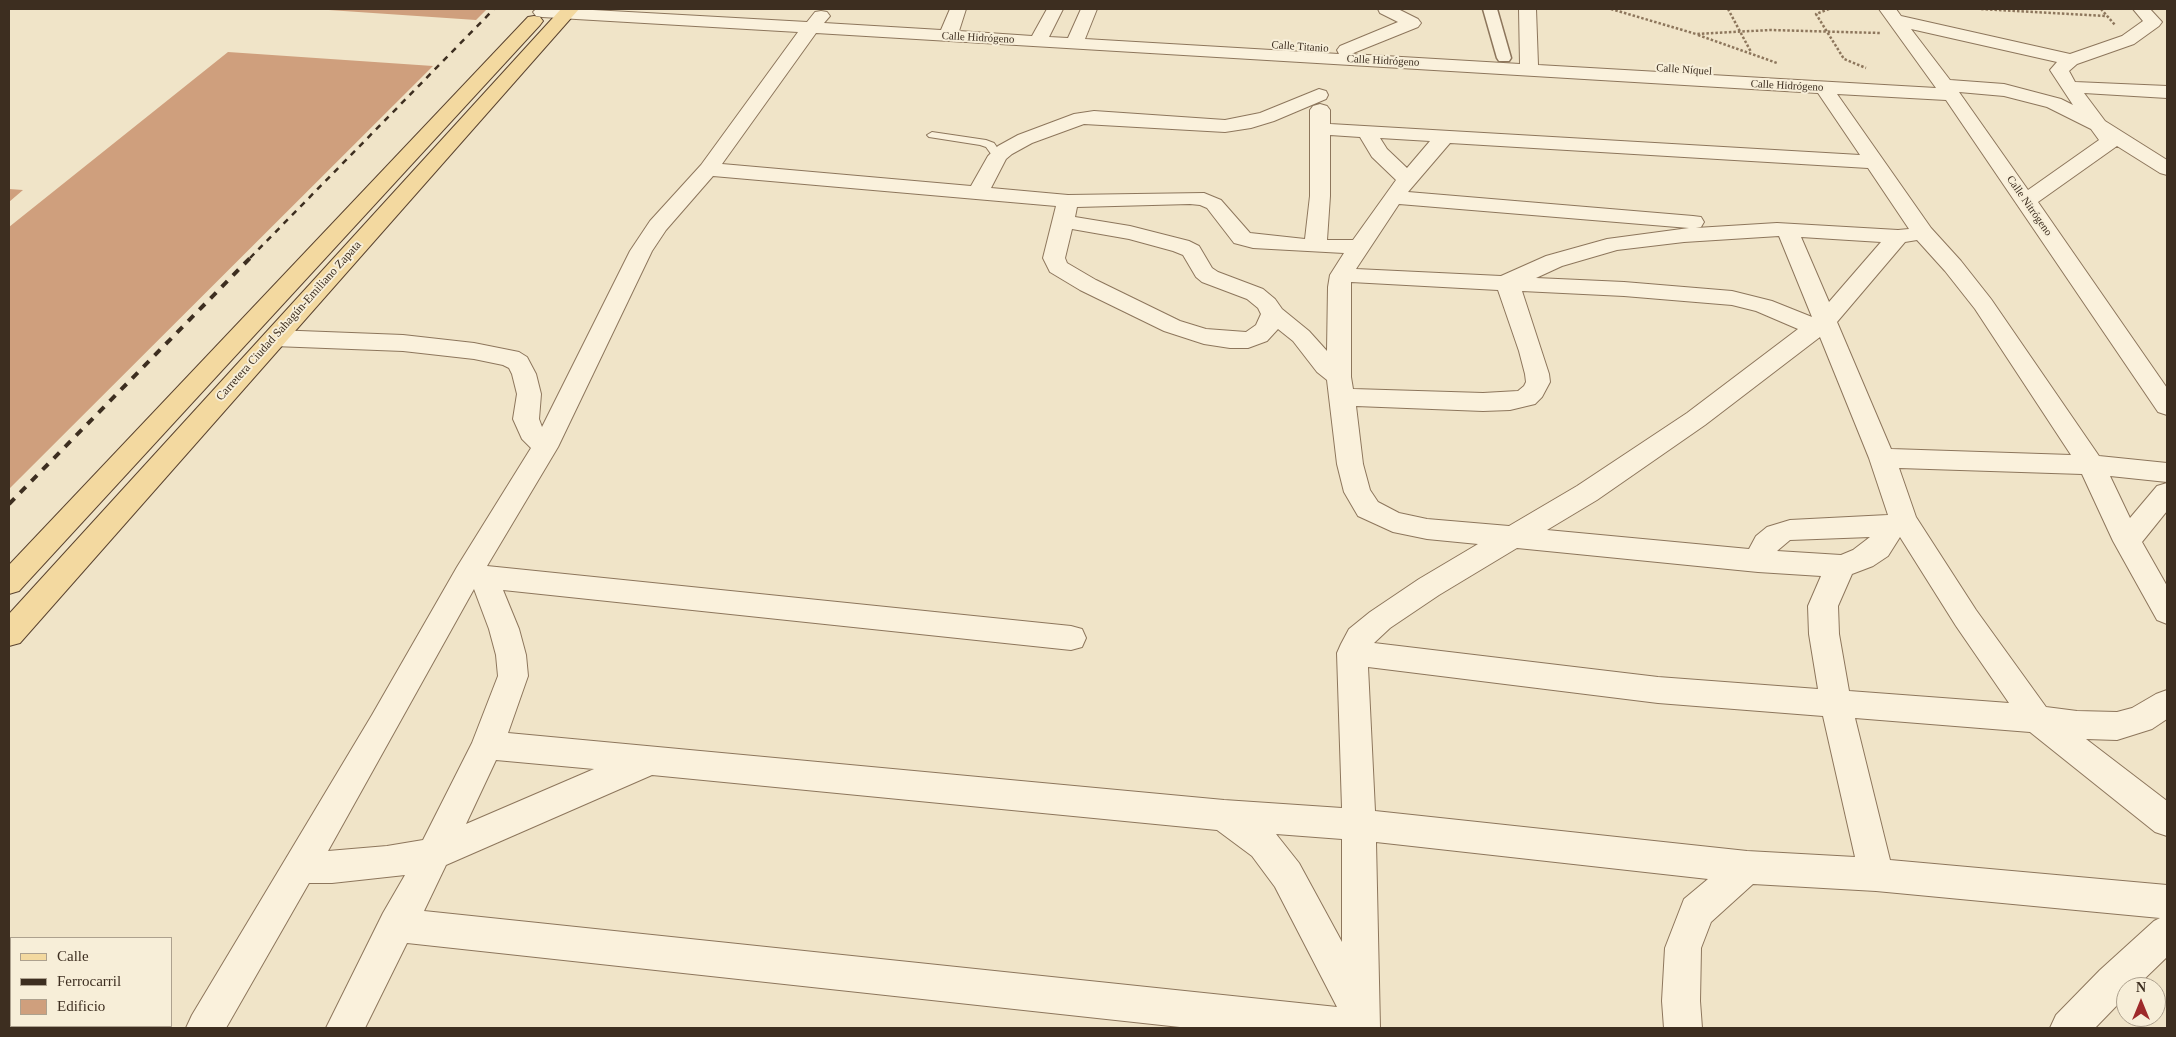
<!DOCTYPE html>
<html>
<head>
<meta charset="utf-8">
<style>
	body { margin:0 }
	#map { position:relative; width:2176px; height:1037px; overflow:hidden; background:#f0e4c8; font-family:"Times New Roman",serif }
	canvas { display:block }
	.frame { position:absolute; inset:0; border:10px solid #3d2e20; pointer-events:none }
	.legend { position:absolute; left:10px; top:937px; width:162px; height:90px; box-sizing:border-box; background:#f7eed8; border:1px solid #ada18e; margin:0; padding:6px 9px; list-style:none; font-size:15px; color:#3d2e20 }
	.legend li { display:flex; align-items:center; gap:10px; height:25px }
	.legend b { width:25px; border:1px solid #ada18e }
	.north { position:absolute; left:2116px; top:977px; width:50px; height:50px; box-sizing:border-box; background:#f7eed8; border:1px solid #ada18e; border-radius:50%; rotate:0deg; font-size:14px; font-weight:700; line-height:20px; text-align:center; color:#3d2e20 }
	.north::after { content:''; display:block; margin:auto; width:18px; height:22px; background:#9e2a2b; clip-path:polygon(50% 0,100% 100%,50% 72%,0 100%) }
</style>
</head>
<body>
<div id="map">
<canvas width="2176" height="1037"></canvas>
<div class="frame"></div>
<ul class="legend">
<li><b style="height:6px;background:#f3d9a0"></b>Calle</li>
<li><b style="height:6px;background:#3d2e20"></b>Ferrocarril</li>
<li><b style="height:14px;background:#cf9f7d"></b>Edificio</li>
</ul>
<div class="north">N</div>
</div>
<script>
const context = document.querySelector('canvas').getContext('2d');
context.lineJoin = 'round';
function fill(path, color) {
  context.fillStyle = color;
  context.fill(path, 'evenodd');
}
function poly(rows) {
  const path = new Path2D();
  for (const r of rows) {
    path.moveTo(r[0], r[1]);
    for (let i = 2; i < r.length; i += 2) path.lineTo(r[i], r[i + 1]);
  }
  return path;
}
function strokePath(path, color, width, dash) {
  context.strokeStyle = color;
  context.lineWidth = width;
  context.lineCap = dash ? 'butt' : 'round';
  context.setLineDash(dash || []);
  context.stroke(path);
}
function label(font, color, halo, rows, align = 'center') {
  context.font = font + ' "Times New Roman",serif';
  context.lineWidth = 4;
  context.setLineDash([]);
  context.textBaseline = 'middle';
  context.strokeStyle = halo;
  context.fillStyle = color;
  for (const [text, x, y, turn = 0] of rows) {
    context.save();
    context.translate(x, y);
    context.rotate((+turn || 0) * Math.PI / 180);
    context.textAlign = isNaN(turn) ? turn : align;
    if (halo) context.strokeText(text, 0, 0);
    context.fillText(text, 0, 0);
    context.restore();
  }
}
fill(poly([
	[314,9,487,9,476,20],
	[228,52,433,66,9,489,9,227],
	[9,189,23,190,9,202]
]), '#cf9f7d');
const service = poly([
	[932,132,986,140,994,143,1003,156,1002,158,994,158,986,147,980,145,929,137,927,135,932,132]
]);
const pedestrian = poly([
	[1483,9,1497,9,1511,58,1509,61,1499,61,1497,58,1483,9]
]);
const minor = poly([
	[536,9,575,9,807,22,815,12,821,11,827,12,830,16,824,23,941,30,950,9,966,9,959,31,1032,36,1047,9,1063,9,1049,37,1068,38,1081,9,1097,9,1085,39,1339,54,1337,50,1340,46,1398,22,1380,13,1378,9,1398,9,1418,19,1421,23,1418,27,1351,54,1520,64,1519,9,1536,9,1538,65,1936,88,1879,9,1896,9,1901,16,2070,54,2122,36,2143,21,2133,9,2150,9,2162,22,2159,26,2134,44,2077,64,2069,71,2075,82,2167,86,2167,98,2084,93,2105,121,2167,160,2167,175,2160,173,2117,146,2038,202,2167,388,2167,415,2158,412,1946,100,1837,94,1931,228,1961,261,1991,299,2099,456,2167,463,2167,482,2110,476,2130,518,2157,486,2167,483,2167,511,2142,542,2167,586,2167,624,2157,620,2113,541,2082,474,1899,468,1916,517,1976,610,2046,707,2077,711,2117,712,2132,708,2156,694,2167,690,2167,719,2152,729,2117,740,2086,739,2167,801,2167,836,2155,832,2030,732,1855,718,1890,860,2167,885,2167,957,2136,987,2126,987,2126,996,2095,1028,2050,1028,2056,1015,2100,970,2154,921,2160,918,1876,891,1753,884,1711,922,1701,948,1700,1001,1702,1028,1664,1028,1662,1001,1665,948,1684,899,1708,879,1376,842,1380,1028,1189,1028,407,943,365,1028,326,1028,383,913,405,875,332,883,309,883,226,1028,186,1028,192,1015,372,715,457,567,531,448,522,439,513,419,517,394,512,374,509,368,503,365,474,359,403,351,274,346,266,343,262,338,266,333,274,330,403,335,474,343,519,352,527,357,536,374,541,394,539,419,542,427,630,251,650,221,701,165,798,32,542,17,536,16,533,12,536,9],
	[1911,29,2057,62,2050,70,2073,105,2061,99,2004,84,1950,80,1911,29],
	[816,33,1818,93,1860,155,1330,124,1330,110,1327,106,1320,104,1313,106,1310,110,1310,196,1305,239,1250,233,1221,200,1204,193,1068,195,991,188,1006,159,1012,154,1032,143,1084,124,1225,132,1251,128,1274,121,1326,99,1328,95,1326,91,1319,89,1260,113,1225,120,1094,111,1074,114,1018,135,998,146,988,156,971,186,722,164,816,33],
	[1959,92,2004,96,2047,107,2091,129,2099,140,2028,190,1959,92],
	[1330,135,1360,137,1372,157,1396,180,1353,240,1327,240,1330,196,1330,135],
	[1380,138,1430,141,1407,168,1387,149,1380,138],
	[1450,143,1868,168,1909,229,1898,230,1777,223,1696,228,1701,227,1704,222,1701,217,1693,216,1408,192,1450,143],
	[713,176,1056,206,1043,258,1050,272,1080,290,1164,331,1204,344,1230,348,1248,348,1267,341,1278,329,1293,341,1317,372,1327,380,1337,464,1344,492,1358,516,1393,532,1427,539,1478,544,1419,579,1370,612,1349,629,1341,644,1337,653,1342,808,1224,800,508,733,528,676,526,655,519,629,503,590,1071,650,1082,647,1086,638,1082,629,1071,626,487,566,558,447,652,251,666,230,713,176],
	[1190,204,1200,205,1207,208,1234,243,1253,248,1344,253,1330,275,1328,287,1327,351,1309,331,1282,309,1275,299,1263,289,1218,272,1212,268,1199,246,1189,241,1130,226,1075,217,1077,207,1190,204],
	[1399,204,1689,228,1607,239,1546,256,1501,276,1356,269,1399,204],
	[1072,229,1129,239,1173,251,1183,255,1196,277,1202,282,1247,299,1258,308,1261,314,1256,325,1246,332,1206,329,1180,321,1096,280,1067,263,1065,258,1072,229],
	[1779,236,1812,317,1772,301,1732,291,1624,282,1536,278,1562,266,1617,250,1684,242,1779,236],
	[1801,237,1881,242,1829,302,1801,237],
	[1917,240,1945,271,1975,309,2071,455,1891,449,1837,322,1905,242,1917,240],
	[1351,282,1498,290,1519,351,1525,374,1526,382,1524,386,1518,391,1483,393,1353,389,1351,377,1351,282],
	[1522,291,1624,296,1732,305,1756,311,1798,329,1687,413,1577,486,1509,526,1427,519,1399,513,1378,502,1370,490,1363,464,1356,406,1483,411,1510,410,1535,404,1542,397,1550,382,1549,374,1522,291],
	[1820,337,1869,458,1888,515,1790,520,1767,527,1756,536,1749,549,1547,530,1597,500,1705,425,1820,337],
	[1870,537,1853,550,1841,555,1777,551,1790,540,1870,537],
	[1900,537,1956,626,2009,703,1849,691,1839,634,1838,606,1852,574,1873,566,1888,556,1900,537],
	[1517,548,1758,572,1821,576,1808,606,1809,634,1818,689,1658,677,1374,643,1390,628,1439,595,1517,548],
	[474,589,489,629,496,655,498,676,472,743,423,840,387,846,328,851,474,589],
	[1368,667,1658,703,1823,716,1855,857,1747,851,1375,811,1368,667],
	[496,760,594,769,466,824,496,760],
	[652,775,1217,830,1252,856,1275,887,1337,1007,424,911,446,865,652,775],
	[1276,834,1342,839,1342,942,1299,863,1276,834]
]);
const primary = poly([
	[561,9,579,9,20,643,9,646,9,614,561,9],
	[534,16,540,17,543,21,540,25,19,591,9,594,9,565,528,17,534,16]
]);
strokePath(service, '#8d765c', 2);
strokePath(pedestrian, '#8d765c', 3);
strokePath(minor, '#8d765c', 2);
strokePath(primary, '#5b4430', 2);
strokePath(poly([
	[1611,9,1696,34,1770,30,1880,33],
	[1728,9,1751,52],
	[1829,9,1816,14,1844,59,1866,68],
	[1981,9,2107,16],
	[2101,9,2115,25],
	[1698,35,1777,63]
]), '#8d765c', 2.5, [2.5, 2]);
fill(service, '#faf1dc');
fill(pedestrian, '#faf1dc');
fill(minor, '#faf1dc');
fill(primary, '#f3d9a0');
strokePath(poly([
	[250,258,494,9]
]), '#3d2e20', 2.5, [6, 6]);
strokePath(poly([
	[9,504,251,257]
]), '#3d2e20', 4, [8, 8]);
label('11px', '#3d2e20', '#f7eed8', [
	["Calle Hidrógeno",978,38,3],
	["Calle Titanio",1300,47,4],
	["Calle Hidrógeno",1383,61,3],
	["Calle Níquel",1684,70,4],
	["Calle Hidrógeno",1787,86,3],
	["Calle Nitrógeno",2029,206,55]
]);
label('12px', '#3d2e20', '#f7eed8', [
	["Carretera Ciudad Sahagún-Emiliano Zapata",289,321,-48]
]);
</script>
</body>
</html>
